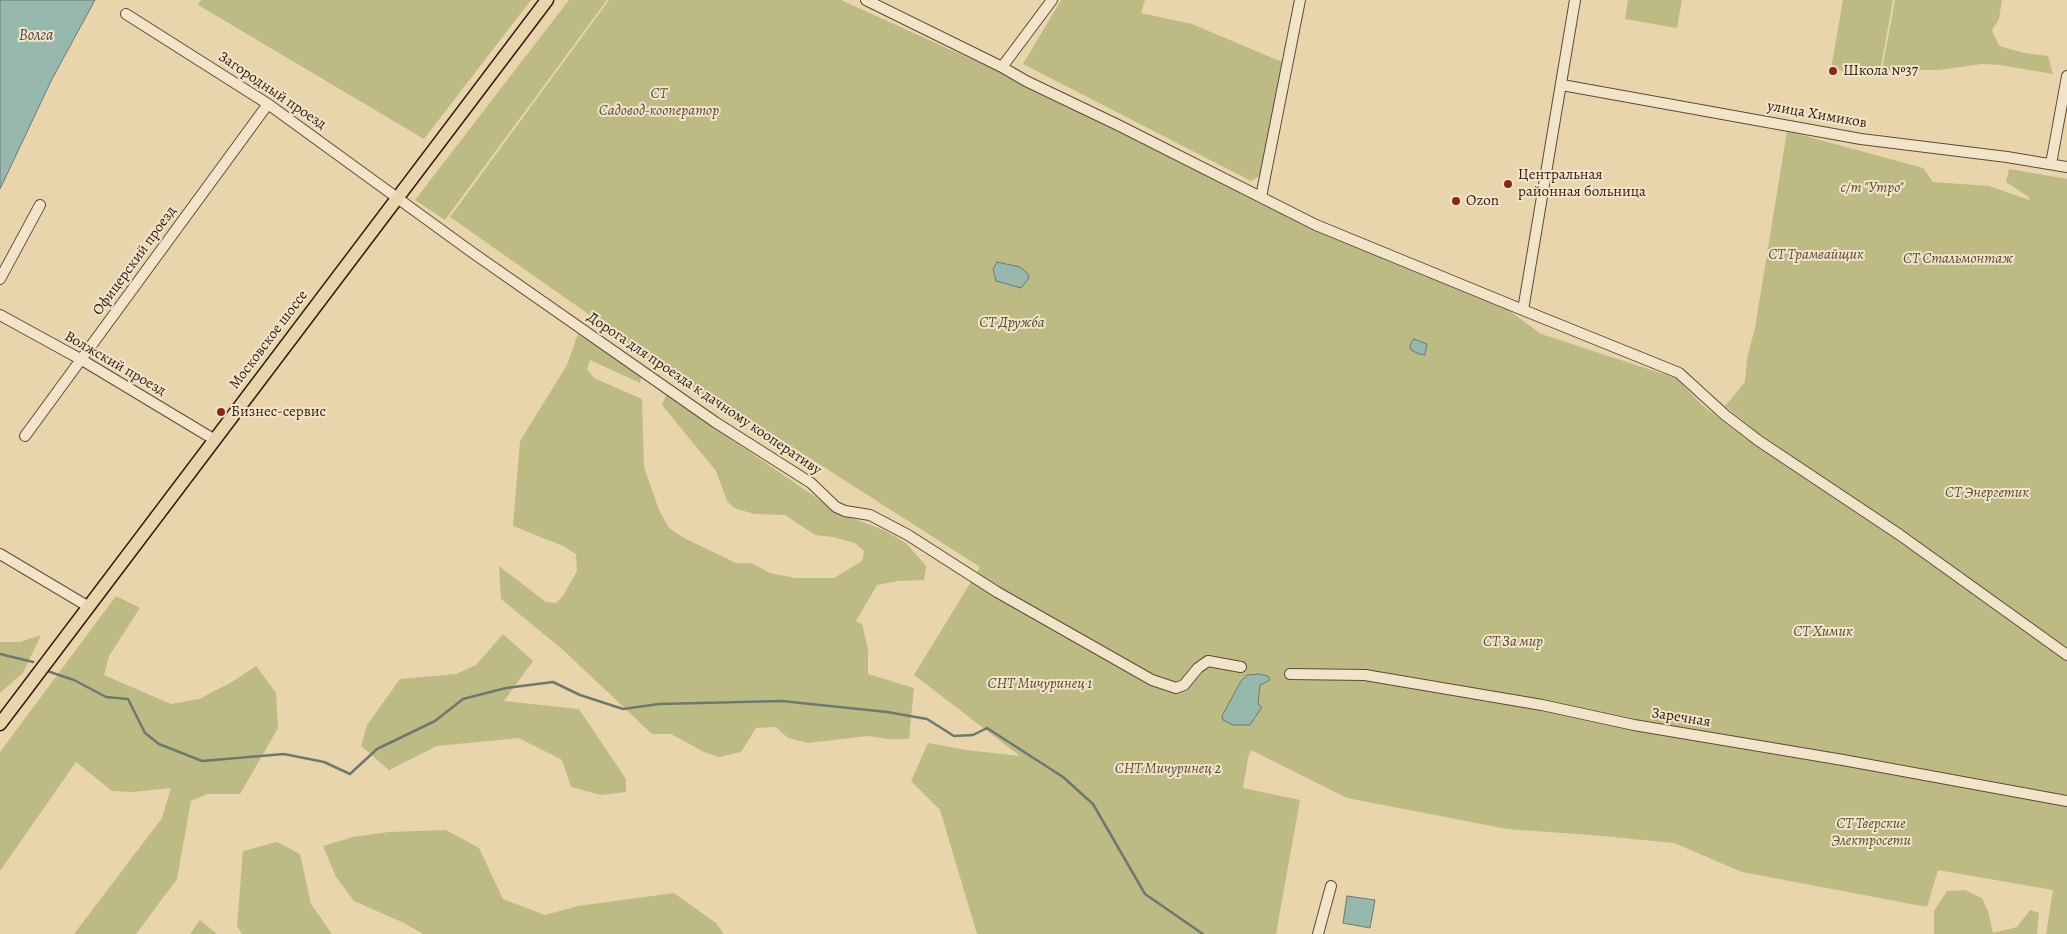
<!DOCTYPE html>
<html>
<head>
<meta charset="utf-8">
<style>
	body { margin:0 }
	canvas { display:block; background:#e9d5ac }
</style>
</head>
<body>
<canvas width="2067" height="934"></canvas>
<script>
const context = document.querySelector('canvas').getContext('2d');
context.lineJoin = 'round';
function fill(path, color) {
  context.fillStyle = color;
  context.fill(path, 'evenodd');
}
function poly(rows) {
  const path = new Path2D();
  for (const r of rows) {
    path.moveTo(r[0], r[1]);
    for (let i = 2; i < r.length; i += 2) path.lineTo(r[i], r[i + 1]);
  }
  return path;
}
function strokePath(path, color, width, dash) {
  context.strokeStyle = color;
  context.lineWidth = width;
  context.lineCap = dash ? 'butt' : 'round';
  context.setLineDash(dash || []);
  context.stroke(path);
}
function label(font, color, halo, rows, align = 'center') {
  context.font = font + ' Alegreya,serif';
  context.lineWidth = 4;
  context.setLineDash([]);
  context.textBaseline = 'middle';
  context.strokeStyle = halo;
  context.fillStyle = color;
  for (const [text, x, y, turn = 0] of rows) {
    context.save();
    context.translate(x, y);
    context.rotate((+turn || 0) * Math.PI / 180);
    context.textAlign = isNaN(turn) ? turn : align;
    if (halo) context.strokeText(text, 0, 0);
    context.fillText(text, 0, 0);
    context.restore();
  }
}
fill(poly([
	[201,0,531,0,424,139,198,5],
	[569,0,607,0,445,220,415,200],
	[609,0,841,0,1138,135,1310,223,1485,293,1541,334,1676,378,1702,405,1743,437,1889,534,2067,660,2067,934,2046,934,2053,890,1938,870,1927,907,1742,872,1674,843,1591,835,1507,829,1347,798,1251,750,1248,758,1243,788,1300,800,1276,934,977,934,940,810,911,781,928,743,966,750,1020,756,914,675,980,567,780,439,662,370,614,332,450,217],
	[1061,0,1145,0,1141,13,1192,24,1282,62,1261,175,1251,181,1023,64],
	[1628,0,1682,0,1677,28,1625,19],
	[1843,0,1893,0,1879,77,1831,69],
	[1895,0,2002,0,1999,19,1992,30,1999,46,2025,53,2048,56,2053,74,2000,65,1982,64,1938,70,1882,70],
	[1787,131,1923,168,1933,182,1989,186,2029,200,2029,197,2006,182,2009,169,2067,179,2067,647,1757,432,1725,406,1745,382,1747,358,1755,328],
	[578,334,635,370,641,377,640,383,590,360,587,369,594,378,642,399,644,467,659,510,669,528,684,538,736,563,751,563,770,573,795,578,834,578,862,561,864,551,855,543,833,537,815,535,785,515,754,514,734,508,727,501,716,471,662,405,666,395,839,513,884,530,906,543,926,566,924,580,898,581,877,585,856,621,862,624,868,649,868,674,914,688,909,739,888,739,868,736,808,743,788,738,776,727,756,728,741,752,719,757,704,752,671,734,652,734,563,650,501,599,499,566,546,602,556,603,563,596,577,571,576,554,563,546,513,526,520,441,567,365],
	[116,596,140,608,109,656,104,675,171,704,199,699,232,682,256,666,276,693,278,728,240,794,207,794,191,801,177,879,136,934,74,934,162,818,171,788,133,792,112,791,76,762,0,871,0,752],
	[503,634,533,661,504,701,579,709,626,779,626,792,601,795,571,787,562,760,519,738,437,746,389,770,361,746,367,725,400,679,456,674,476,665],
	[41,635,23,673,0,693,0,642,20,642],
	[446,830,479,848,503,899,545,915,578,906,674,893,716,923,724,934,423,934,404,923,354,901,336,877,323,846,353,837,389,832],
	[277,842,300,854,311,904,332,934,242,934,237,926,243,851],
	[1965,890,1982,898,1988,911,1993,933,2017,927,2030,910,2039,913,2037,934,1934,934,1934,911,1947,891],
	[200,920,217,934,190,934]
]), '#bdbb84');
const water = poly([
	[0,0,95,0,52,79,0,189,0,0],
	[997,262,1020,267,1028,274,1029,278,1021,288,996,281,993,269,997,262],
	[1414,339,1427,344,1425,355,1419,354,1411,350,1410,345,1414,339],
	[1259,674,1268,676,1270,680,1260,685,1258,704,1262,707,1250,725,1233,725,1223,720,1222,716,1241,681,1247,675,1259,674],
	[1347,896,1375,900,1370,928,1343,923,1347,896]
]);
fill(water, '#97b8ad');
strokePath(water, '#6d796f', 1);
strokePath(poly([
	[0,654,33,662],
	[44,670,74,680,106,697,128,699,145,733,159,744,202,761,284,754,324,762,350,774,377,749,435,721,463,699,506,688,553,682,580,695,623,709,659,704,782,701,887,712,927,719,954,736,973,735,987,728,1063,777,1093,804,1145,894,1203,934]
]), '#6d796f', 2.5);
const minor = poly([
	[866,0,1002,67,1026,81,1118,125,1316,225,1523,310,1575,0],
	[126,14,268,104,473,253,715,422,811,483,836,507,845,511,870,515,908,535,997,592,1152,680,1176,688,1184,685,1198,668,1208,661,1241,667],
	[1002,67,1052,0],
	[1562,85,1861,139,2007,157,2067,167],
	[2051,164,2067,76],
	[1261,197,1300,0],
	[0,279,40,205],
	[1523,310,1679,373,1725,415,1759,441,1900,535,2067,655],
	[0,315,82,360,215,440],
	[25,436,268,104],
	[0,554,89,607],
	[1290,674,1365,675,1542,705,1634,725,1843,760,2067,801],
	[1318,934,1331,886]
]);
const major = poly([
	[0,724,547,0]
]);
strokePath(minor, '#5e4a38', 12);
strokePath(major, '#2f1b12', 15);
strokePath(minor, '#f1e4c9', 10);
strokePath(major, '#e9d5ac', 12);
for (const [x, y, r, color] of [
	[1833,71,5,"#8f2418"],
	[1508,184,5,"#8f2418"],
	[1456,201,5,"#8f2418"],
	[221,412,5,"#8f2418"]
]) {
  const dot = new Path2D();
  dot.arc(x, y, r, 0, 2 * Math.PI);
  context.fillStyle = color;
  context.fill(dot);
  strokePath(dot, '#f1e4c9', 2);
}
label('15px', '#2f1b12', '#f1e4c9', [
	["Школа №37",1843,71],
	["Центральная",1518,175],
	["районная больница",1518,192],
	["Ozon",1466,201],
	["Бизнес-сервис",231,412]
], 'left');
label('15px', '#2f1b12', '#f1e4c9', [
	["Загородный проезд",272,91,34],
	["улица Химиков",1817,115,10],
	["Офицерский проезд",135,261,-54],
	["Московское шоссе",269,340,-53],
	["Волжский проезд",115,364,30],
	["Дорога для проезда к дачному кооперативу",704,394,34],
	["Заречная",1681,718,9]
]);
label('italic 15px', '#5a4b34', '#f1e4c9', [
	["СТ",659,94],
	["Садовод-кооператор",659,111],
	["с/т \"Утро\"",1872,188],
	["СТ Трамвайщик",1816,255],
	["СТ Стальмонтаж",1958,259],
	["СТ Дружба",1012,323],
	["СТ Энергетик",1987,493],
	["СТ Химик",1823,632],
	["СТ За мир",1513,642],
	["СНТ Мичуринец 1",1040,684],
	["СНТ Мичуринец 2",1168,769],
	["СТ Тверские",1871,824],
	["Электросети",1871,841]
]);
label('italic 16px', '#4e4a40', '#f1e4c9', [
	["Волга",36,36]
]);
</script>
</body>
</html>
